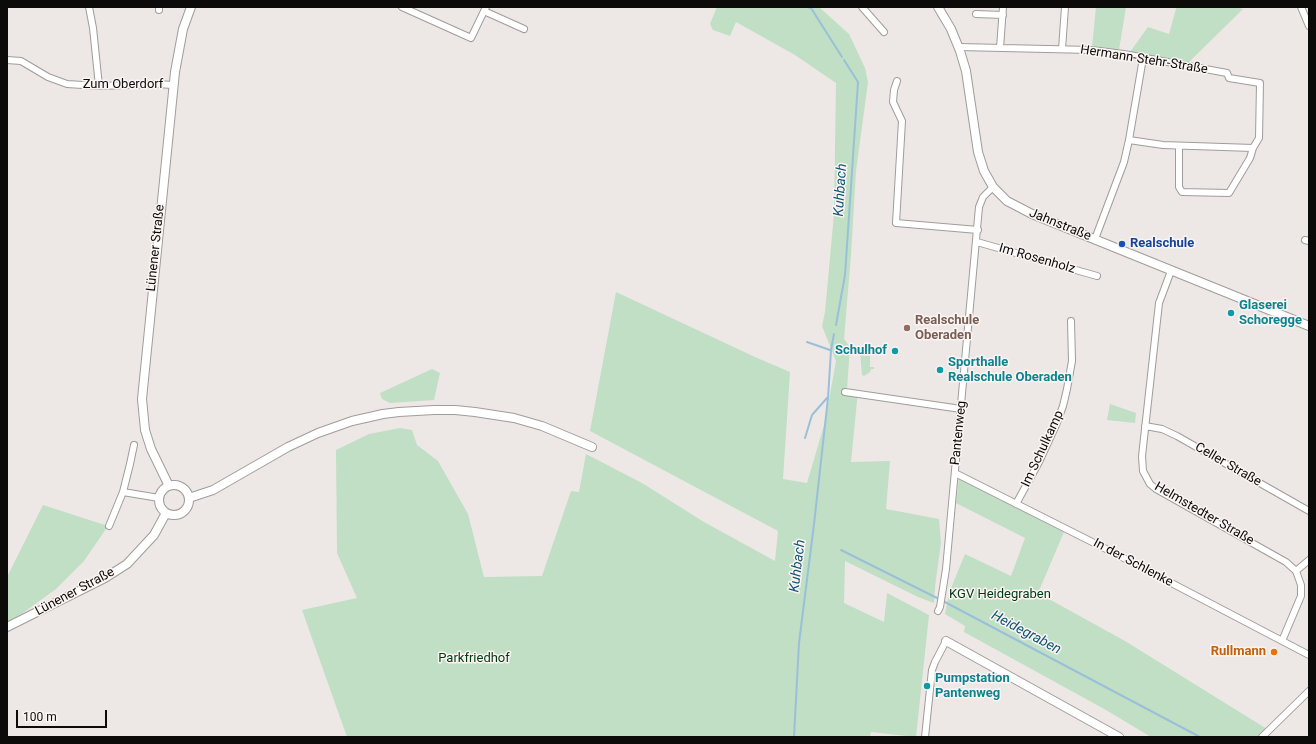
<!DOCTYPE html>
<html>
<head>
<meta charset="utf-8">
<style>
	body { margin:0 }
	#map { position:relative; width:1316px; height:744px; overflow:hidden; background:#ede8e6; font-family:Roboto,sans-serif }
	canvas { display:block }
	.frame { position:absolute; inset:0; border:8px solid #0d0b0a; pointer-events:none }
	.scale { position:absolute; left:16px; top:710px; width:91px; height:18px; box-sizing:border-box; border:2px solid #0d0b0a; border-top:0; padding-left:5px; font-size:12px; line-height:14px; white-space:nowrap; color:#0d0b0a; -webkit-text-stroke:3px #faf5f3; paint-order:stroke }
</style>
</head>
<body>
<div id="map">
<canvas width="1316" height="744"></canvas>
<div class="frame"></div>
<div class="scale">100 m</div>
</div>
<script>
const context = document.querySelector('canvas').getContext('2d');
context.lineJoin = 'round';
function fill(path, color) {
  context.fillStyle = color;
  context.fill(path, 'evenodd');
}
function poly(rows) {
  const path = new Path2D();
  for (const r of rows) {
    if (r.length === 3) {
      path.moveTo(r[0] + r[2], r[1]);
      path.arc(r[0], r[1], r[2], 0, 2 * Math.PI);
      continue;
    }
    path.moveTo(r[0], r[1]);
    for (let i = 2; i < r.length; i += 2) path.lineTo(r[i], r[i + 1]);
  }
  return path;
}
function strokePath(path, color, width, dash) {
  context.strokeStyle = color;
  context.lineWidth = width;
  context.lineCap = dash ? 'butt' : 'round';
  context.setLineDash(dash || []);
  context.stroke(path);
}
function label(font, color, halo, rows, align = 'center') {
  context.font = font + ' Roboto,sans-serif';
  context.lineWidth = 3;
  context.setLineDash([]);
  context.textBaseline = 'middle';
  context.strokeStyle = halo;
  context.fillStyle = color;
  for (const [text, x, y, turn = 0] of rows) {
    context.save();
    context.translate(x, y);
    context.rotate((+turn || 0) * Math.PI / 180);
    context.textAlign = isNaN(turn) ? turn : align;
    if (halo) context.strokeText(text, 0, 0);
    context.fillText(text, 0, 0);
    context.restore();
  }
}
fill(poly([
	[717,7,819,7,849,34,865,68,868,82,856,171,851,255,844,339,850,347,847,389,858,391,851,462,890,461,886,509,939,519,941,543,935,587,934,603,918,597,845,561,844,603,884,622,887,593,929,615,916,737,871,732,870,737,347,737,302,610,357,598,337,553,336,450,369,434,400,428,412,430,417,445,438,461,468,514,484,577,542,576,571,491,579,492,586,454,642,483,704,522,775,561,778,531,590,431,616,292,755,357,790,372,783,479,807,483,825,422,836,361,822,326,825,312,834,214,836,83,795,55,736,22,730,36,713,30,710,24],
	[1096,7,1126,7,1119,50,1092,47],
	[1176,7,1236,7,1243,9,1188,63,1130,52,1148,27,1169,34,1176,9],
	[860,351,862,351,870,356,870,367,874,367,874,369,871,369,870,372,864,376,862,375],
	[432,369,440,373,434,400,390,403,382,399,380,393],
	[1110,404,1136,413,1135,423,1107,420],
	[959,478,1064,532,1038,593,1125,641,1267,729,1259,737,1151,737,1106,710,964,632,965,626,945,614,949,593,965,554,1011,576,1025,538,956,503],
	[43,505,108,526,84,561,56,589,20,615,7,622,7,577]
]), '#c0dfc4');
strokePath(poly([
	[807,7,811,8,842,57],
	[836,325,845,275,858,82,844,60],
	[807,342,830,350],
	[805,438,812,415,827,398],
	[841,550,939,599],
	[943,601,1200,737],
	[794,737,799,643,814,524,828,398,831,350,834,334]
]), '#9ac0d9', 2);
const minor = poly([
	[89,7,93,28,99,86],
	[402,7,471,38,486,7],
	[862,7,884,32],
	[1301,7,1309,26],
	[159,10,159,7],
	[484,11,524,29],
	[976,14,1003,15],
	[959,47,1091,50,1124,54,1227,73,1229,78,1260,83,1259,138,1253,148,1250,158,1229,193,1182,192,1179,187,1179,146],
	[1000,48,1003,7],
	[1062,49,1065,7],
	[7,60,21,61,48,77,67,84,99,86,156,84,173,85],
	[897,81,894,90,893,102,902,121,896,223,978,230],
	[1129,140,1163,145,1253,148],
	[1095,239,1124,162,1129,140,1143,58],
	[1305,240,1309,241],
	[977,242,1097,276],
	[1171,271,1159,303,1142,456,1143,471,1150,484,1156,489,1286,562,1296,571,1301,585,1301,596,1282,641],
	[845,392,961,409],
	[1145,426,1162,429,1177,436,1309,511],
	[955,473,1116,554,1309,655],
	[123,492,159,498],
	[1016,504,1039,462,1056,425,1063,406,1067,389,1072,361,1071,321],
	[109,526,123,492,130,464,134,445],
	[1296,571,1309,560],
	[938,611,940,607,946,569,979,207,983,197,993,187],
	[925,737,932,670,935,662,946,641],
	[1262,737,1309,691]
]);
const secondary = poly([
	[938,7,951,29,960,51,966,71,978,152,984,171,993,187,1007,201,1032,214,1309,326],
	[174,500,15],
	[169,486,151,449,145,430,142,399,175,72,183,29,191,7],
	[189,498,213,490,288,447,318,433,352,421,383,414,399,412,434,410,455,410,475,412,514,418,542,426,592,447],
	[7,627,105,578,127,564,154,535,166,513],
	[946,641,1119,737]
]);
strokePath(minor, '#a19c9a', 8);
strokePath(secondary, '#a19c9a', 10);
strokePath(minor, '#fff', 6);
strokePath(secondary, '#fff', 8);
for (const [x, y, r, color] of [
	[1122,244,4,"#1a4fb4"],
	[1231,313,4,"#0f9aa8"],
	[907,328,4,"#8d6e63"],
	[895,351,4,"#0f9aa8"],
	[940,370,4,"#0f9aa8"],
	[1274,652,4,"#e8710a"],
	[927,686,4,"#0f9aa8"]
]) {
  const dot = new Path2D();
  dot.arc(x, y, r, 0, 2 * Math.PI);
  context.fillStyle = color;
  context.fill(dot);
  strokePath(dot, '#faf5f3', 1.5);
}
label('13px', '#0d0b0a', '#faf5f3', [
	["Hermann-Stehr-Straße",1144,60,9],
	["Zum Oberdorf",123,85],
	["Jahnstraße",1060,225,22],
	["Lünener Straße",156,248,-84],
	["Im Rosenholz",1037,259,16],
	["Pantenweg",959,433,-84],
	["Im Schulkamp",1043,449,-65],
	["Celler Straße",1228,465,30],
	["Helmstedter Straße",1204,514,30],
	["In der Schlenke",1133,563,28],
	["Lünener Straße",75,592,-28]
]);
label('bold 13px', '#164399', '#faf5f3', [
	["Realschule",1130,244]
], 'left');
label('bold 13px', '#0d838f', '#faf5f3', [
	["Glaserei",1239,306],
	["Schoregge",1239,321],
	["Schulhof",887,351,"right"],
	["Sporthalle",948,363],
	["Realschule Oberaden",948,378],
	["Pumpstation",935,679],
	["Pantenweg",935,694]
], 'left');
label('bold 13px', '#785e54', '#faf5f3', [
	["Realschule",915,321],
	["Oberaden",915,336]
], 'left');
label('13px', '#003610', '#faf5f3', [
	["KGV Heidegraben",1000,595],
	["Parkfriedhof",474,659]
]);
label('bold 13px', '#c56008', '#faf5f3', [
	["Rullmann",1266,652]
], 'right');
label('italic 14px', '#0f5375', '#faf5f3', [
	["Kuhbach",841,190,-86],
	["Kuhbach",798,566,-83],
	["Heidegraben",1026,633,28]
]);
</script>
</body>
</html>
